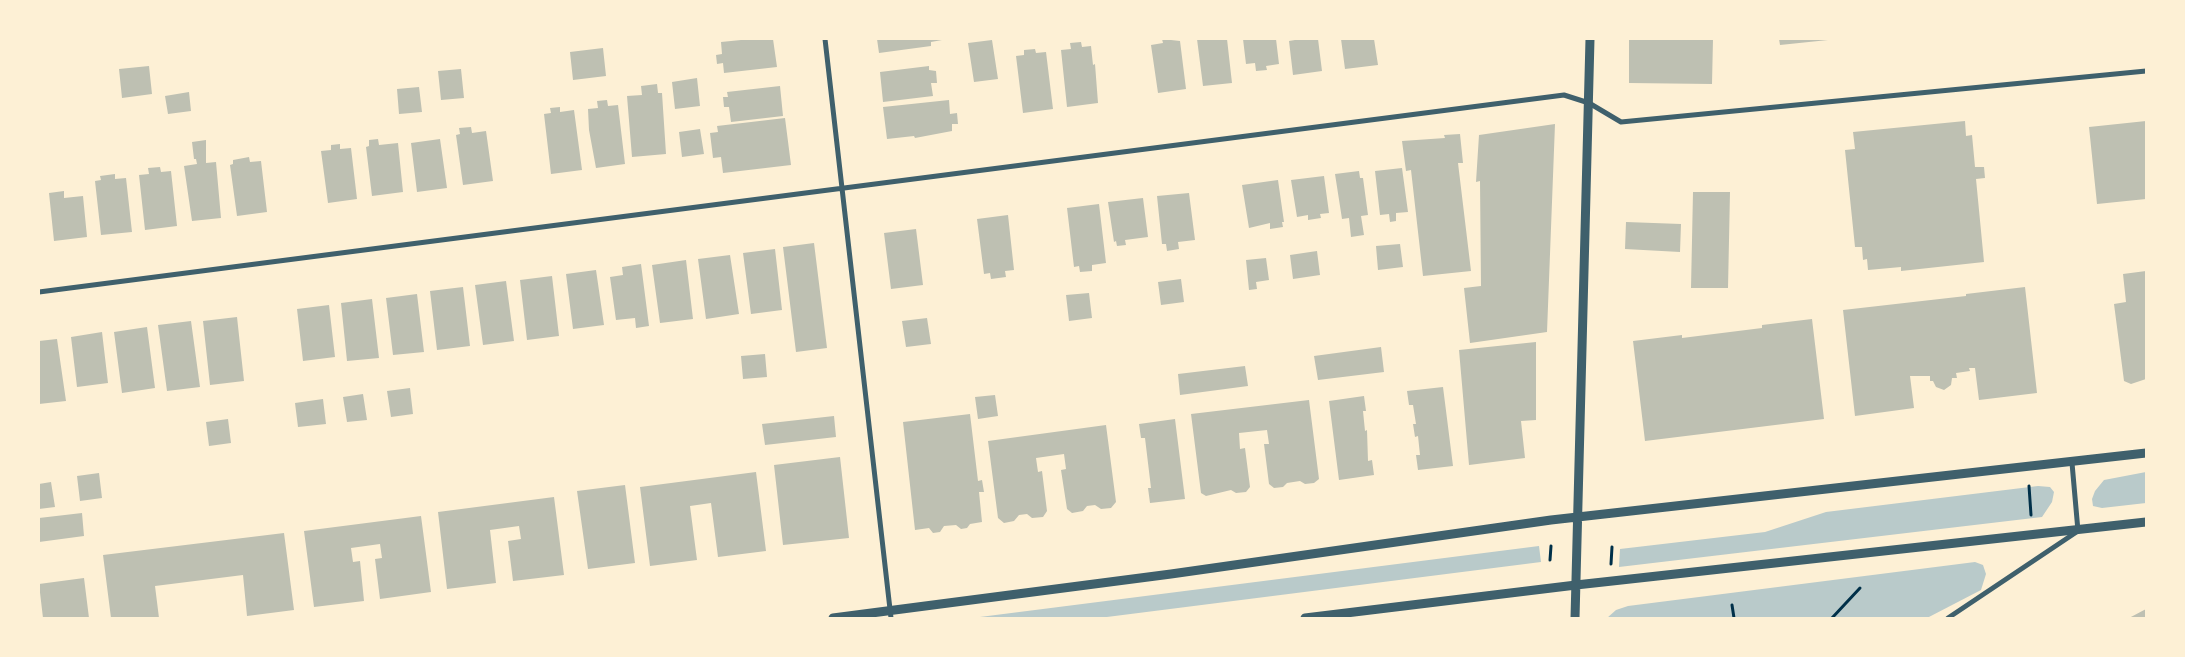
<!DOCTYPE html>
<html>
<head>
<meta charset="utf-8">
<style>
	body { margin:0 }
	#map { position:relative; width:2185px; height:657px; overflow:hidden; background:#fdf0d5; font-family:"Zilla Slab",serif }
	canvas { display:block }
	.frame { position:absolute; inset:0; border:40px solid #fdf0d5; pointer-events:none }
</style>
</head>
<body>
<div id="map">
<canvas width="2185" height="657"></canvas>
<div class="frame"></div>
</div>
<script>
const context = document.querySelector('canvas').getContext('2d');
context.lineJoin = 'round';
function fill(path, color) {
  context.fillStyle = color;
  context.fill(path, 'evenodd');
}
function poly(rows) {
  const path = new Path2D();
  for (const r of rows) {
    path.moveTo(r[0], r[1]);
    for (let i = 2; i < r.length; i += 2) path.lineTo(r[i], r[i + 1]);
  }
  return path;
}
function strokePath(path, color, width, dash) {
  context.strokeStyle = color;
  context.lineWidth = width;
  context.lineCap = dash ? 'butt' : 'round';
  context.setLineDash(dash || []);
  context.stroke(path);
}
fill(poly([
	[2146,472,2146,503,2102,508,2093,506,2092,499,2095,491,2104,480],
	[2038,486,2050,487,2054,492,2052,502,2042,517,1619,567,1620,549,1765,532,1826,512],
	[1539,546,1541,562,1099,618,972,618],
	[1975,562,1983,565,1986,574,1981,590,1927,618,1607,618,1616,610,1628,606]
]), '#b9caca');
fill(poly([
	[751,39,773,39,777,67,724,73,723,63,717,64,716,55,722,54,721,42],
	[877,39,942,39,942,40,931,42,931,46,879,53],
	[1162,39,1180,41,1186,89,1158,93,1151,45,1163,43],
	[1197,39,1227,39,1232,83,1203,86],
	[1243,39,1276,39,1279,64,1266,66,1267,70,1256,71,1255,63,1246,64],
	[1301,39,1318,39,1322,71,1293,75,1289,41],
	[1341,39,1374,39,1378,65,1345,69],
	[1629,39,1713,39,1712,84,1629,83],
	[1779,39,1828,39,1828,40,1780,45],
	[992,40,998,79,974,82,968,43],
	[1081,42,1082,47,1091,46,1093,65,1095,64,1098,103,1067,107,1061,50,1071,49,1070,43],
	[603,48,606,76,573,80,570,52],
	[1035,49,1036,53,1046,52,1053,109,1023,113,1016,56,1024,55,1024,50],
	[149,66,152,94,122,98,119,69],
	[929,66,929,70,936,71,937,83,931,83,933,96,883,102,880,72],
	[461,69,464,98,441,100,438,71],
	[697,78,700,106,675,109,672,82],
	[657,84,658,93,662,93,666,154,632,157,627,96,642,95,641,86],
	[780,86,783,116,731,122,729,107,724,107,723,97,728,97,727,92],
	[419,87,422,112,399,114,397,89],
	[189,92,191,111,168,114,165,96],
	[607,100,608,106,618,105,625,164,596,168,589,130,588,109,598,108,597,101],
	[949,100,950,114,957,113,958,124,952,124,952,131,915,138,914,136,887,139,883,107],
	[560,107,560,112,574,110,582,170,551,174,544,114,551,113,550,108],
	[785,118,791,165,723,173,721,157,713,158,710,133,718,132,717,126],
	[1965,121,1966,136,1972,135,1975,167,1984,167,1985,178,1976,179,1984,262,1901,271,1901,267,1868,270,1867,259,1863,260,1862,247,1855,247,1845,150,1855,149,1853,132],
	[2146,121,2146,199,2097,204,2089,127],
	[1555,124,1547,332,1470,343,1464,288,1481,286,1480,181,1476,182,1479,135],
	[471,127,472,133,486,131,493,181,463,185,456,135,460,134,459,128],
	[700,129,704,154,682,157,679,132],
	[1460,134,1463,163,1458,163,1471,271,1423,276,1411,170,1406,171,1402,141,1445,138,1444,135],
	[378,139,379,145,398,143,403,192,372,196,366,147,369,146,369,140],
	[440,139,447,188,417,192,411,143],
	[206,140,206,163,216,162,221,218,192,221,184,166,197,164,196,159,194,159,192,142],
	[340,144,340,149,351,148,357,199,328,203,321,151,331,150,331,145],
	[249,157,250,162,261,161,267,212,237,216,230,165,233,164,233,160],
	[160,167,161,172,171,171,177,226,145,230,139,175,149,174,148,168],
	[1402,168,1408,212,1396,213,1396,221,1390,222,1389,214,1380,215,1375,171],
	[1359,171,1360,178,1363,178,1368,215,1361,216,1364,235,1351,237,1349,218,1342,219,1335,174],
	[115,174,115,179,126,178,132,232,101,235,95,181,101,180,100,176],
	[1324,176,1329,213,1320,214,1321,218,1308,220,1308,215,1297,217,1291,180],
	[1278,180,1284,222,1282,222,1283,227,1270,229,1270,223,1249,228,1242,185],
	[64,191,64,198,83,196,87,237,54,241,49,193],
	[1693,192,1730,192,1728,288,1691,288],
	[1189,193,1195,240,1178,242,1179,249,1167,251,1166,244,1162,244,1157,196],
	[1143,198,1148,237,1125,240,1126,245,1117,246,1116,241,1114,242,1108,202],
	[1099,204,1106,263,1092,265,1092,271,1080,272,1079,266,1074,267,1067,208],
	[1008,215,1014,270,1005,271,1006,277,991,279,990,273,984,274,977,219],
	[1626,222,1681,224,1680,252,1625,249],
	[916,229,923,285,891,289,884,233],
	[814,243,827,348,796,352,783,247],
	[1400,244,1403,267,1378,270,1376,246],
	[775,249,782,310,751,314,743,253],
	[1317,251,1320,275,1293,279,1290,255],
	[730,255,739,314,706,319,698,259],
	[1266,258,1269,280,1256,282,1257,289,1249,290,1246,260],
	[686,260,693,319,660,323,652,265],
	[641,264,649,326,636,328,635,318,616,320,610,277,623,275,622,267],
	[596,270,604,325,573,329,566,274],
	[2146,271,2146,379,2131,384,2124,381,2114,304,2126,302,2123,274],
	[552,276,559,336,527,340,520,280],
	[1181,279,1184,302,1161,305,1158,282],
	[506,281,514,341,483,345,475,285],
	[463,287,470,346,437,350,430,291],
	[2025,287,2037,393,1979,400,1975,368,1969,368,1970,371,1956,373,1957,378,1952,378,1951,385,1944,390,1936,387,1933,381,1930,381,1930,376,1910,376,1914,408,1855,416,1843,310,1966,296,1966,294],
	[1089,293,1092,318,1069,321,1066,295],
	[417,294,424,352,393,355,386,298],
	[372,299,379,358,347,361,341,303],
	[329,305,335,357,303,361,297,309],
	[237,317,244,381,210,385,203,321],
	[927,318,931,344,906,347,902,321],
	[1812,319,1824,419,1645,441,1633,341,1682,335,1682,338,1762,328,1762,325],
	[191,321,200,387,167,391,158,325],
	[147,327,155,388,122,393,114,332],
	[102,332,108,383,77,387,71,337],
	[57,339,66,401,39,404,39,341],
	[1536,342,1536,420,1521,421,1525,458,1469,465,1459,350],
	[1381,347,1384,372,1318,380,1314,356],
	[765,354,767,377,743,379,741,356],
	[1245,366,1248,386,1180,395,1178,374],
	[1443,387,1453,466,1418,470,1416,455,1420,455,1418,436,1415,437,1413,424,1416,424,1413,405,1409,405,1407,391],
	[410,388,413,414,391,417,387,391],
	[363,394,367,420,347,422,343,397],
	[995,395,998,416,978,419,975,397],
	[1364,396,1366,411,1363,411,1365,431,1367,430,1368,461,1372,460,1374,475,1339,480,1329,401],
	[323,399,326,424,298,427,295,403],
	[1309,400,1319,479,1314,483,1305,484,1300,481,1287,483,1283,487,1274,488,1269,484,1264,444,1269,444,1267,430,1239,433,1240,449,1245,448,1250,487,1246,492,1236,493,1231,490,1206,496,1201,493,1191,414],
	[970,414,978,481,982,480,984,492,979,492,982,522,970,524,967,528,961,529,956,525,944,526,940,532,933,533,929,528,915,530,903,422],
	[834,416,836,437,765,445,762,424],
	[228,419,231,443,209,446,206,422],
	[1175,419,1185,499,1150,503,1148,488,1151,488,1145,438,1141,438,1139,424],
	[1106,425,1116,502,1111,508,1101,509,1095,505,1087,506,1083,511,1072,513,1067,509,1061,470,1066,469,1064,454,1036,458,1038,472,1042,471,1047,511,1043,517,1032,518,1027,514,1019,515,1014,521,1004,523,998,518,988,441],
	[840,457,849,538,783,545,774,465],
	[756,472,766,551,718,557,711,503,690,506,697,560,650,566,640,487],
	[99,473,102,498,80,501,77,476],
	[51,482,55,507,39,509,39,484],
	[625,485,635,563,588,569,577,491],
	[554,497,564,575,513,581,508,541,521,539,519,526,490,530,496,583,447,589,438,512],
	[82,513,84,536,39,542,39,518],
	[421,516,431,592,380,599,375,559,382,558,380,544,351,548,353,562,360,561,364,601,314,607,304,531],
	[284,533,294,610,247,616,243,575,155,586,159,618,111,618,103,555],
	[84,578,89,618,43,618,39,584],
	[2146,609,2146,618,2129,618]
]), '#bec0b2');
strokePath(poly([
	[2029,486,2031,515],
	[1550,560,1551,546],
	[1611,564,1612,547],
	[1732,605,1734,618],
	[1832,618,1860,588]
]), '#003049', 3);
strokePath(poly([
	[825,39,891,618],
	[39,292,1564,95,1589,103,1621,122,2146,71],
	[1948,618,2078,531,2072,463]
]), '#3f606c', 5);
strokePath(poly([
	[833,618,1171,574,1551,520,2146,453],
	[1305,618,1576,585,2146,522],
	[1575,618,1590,39]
]), '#3f606c', 9);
</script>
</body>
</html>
